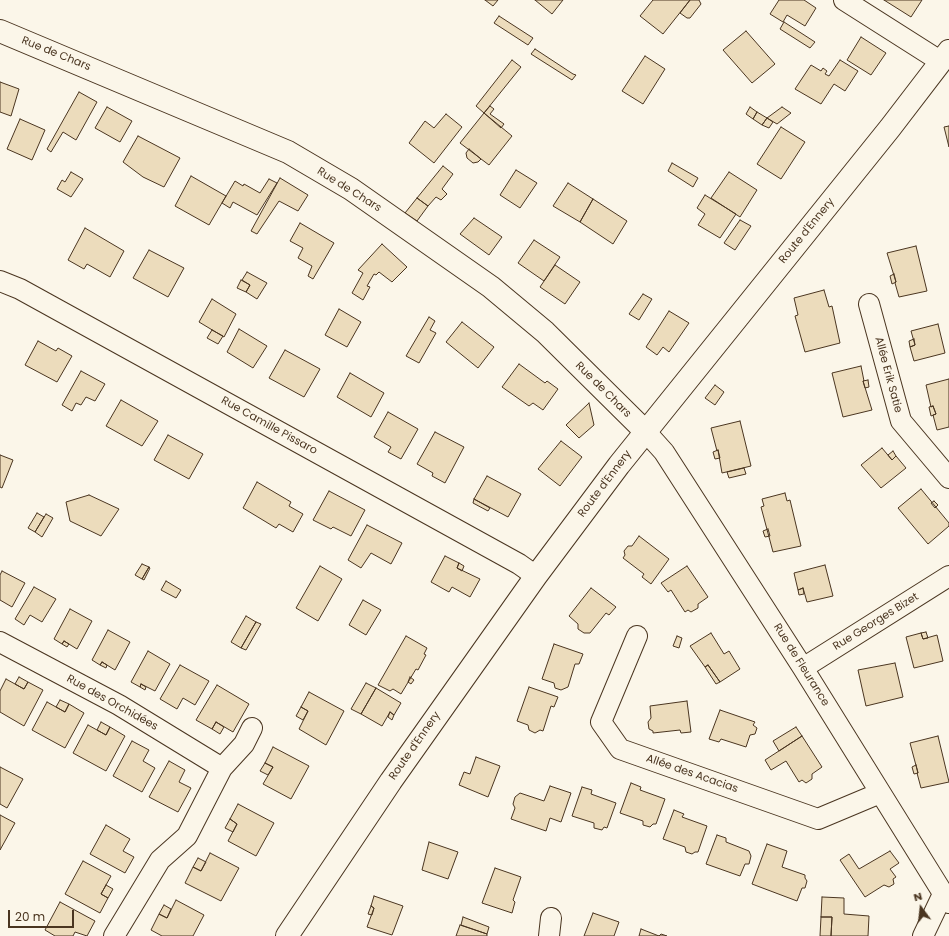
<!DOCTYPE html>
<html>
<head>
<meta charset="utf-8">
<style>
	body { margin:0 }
	#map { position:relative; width:949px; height:936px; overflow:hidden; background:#fbf6e9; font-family:Poppins,sans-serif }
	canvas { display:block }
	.north { position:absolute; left:901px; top:888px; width:40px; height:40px; -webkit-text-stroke:3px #fbf6e9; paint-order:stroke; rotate:345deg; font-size:11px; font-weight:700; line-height:16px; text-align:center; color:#4a3520 }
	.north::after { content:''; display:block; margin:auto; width:14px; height:18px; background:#4a3520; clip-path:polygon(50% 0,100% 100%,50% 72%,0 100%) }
	.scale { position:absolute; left:8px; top:910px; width:66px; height:18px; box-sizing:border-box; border:2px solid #4a3520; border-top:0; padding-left:5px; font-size:12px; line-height:14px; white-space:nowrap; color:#4a3520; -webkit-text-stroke:3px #fbf6e9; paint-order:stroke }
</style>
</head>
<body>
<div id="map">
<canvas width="949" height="936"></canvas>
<div class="north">N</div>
<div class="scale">20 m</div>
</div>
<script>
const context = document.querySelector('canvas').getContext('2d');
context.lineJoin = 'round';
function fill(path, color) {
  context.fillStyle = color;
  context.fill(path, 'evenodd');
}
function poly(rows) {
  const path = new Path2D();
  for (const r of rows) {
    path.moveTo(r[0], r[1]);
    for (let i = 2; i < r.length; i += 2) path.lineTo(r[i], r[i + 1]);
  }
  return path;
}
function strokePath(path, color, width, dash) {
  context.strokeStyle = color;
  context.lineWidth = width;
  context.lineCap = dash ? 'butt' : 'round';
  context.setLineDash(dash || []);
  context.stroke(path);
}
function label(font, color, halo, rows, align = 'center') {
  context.font = font + ' Poppins,sans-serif';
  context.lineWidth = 3;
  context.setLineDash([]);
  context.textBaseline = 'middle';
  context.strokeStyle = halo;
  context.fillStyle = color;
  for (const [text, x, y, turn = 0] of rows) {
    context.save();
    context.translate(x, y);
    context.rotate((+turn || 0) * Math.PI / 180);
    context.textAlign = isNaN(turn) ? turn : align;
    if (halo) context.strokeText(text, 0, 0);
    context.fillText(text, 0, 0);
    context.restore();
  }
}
const building = poly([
	[485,0,498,0,493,6,485,0],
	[535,0,563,0,552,14,535,0],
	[653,0,690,0,663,34,640,16,653,0],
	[690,0,699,0,701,4,690,18,687,18,680,13,690,0],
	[779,0,804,0,816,8,805,26,787,15,783,22,770,14,779,0],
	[884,0,922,0,911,17,884,0],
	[499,16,533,38,528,45,494,23,499,16],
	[784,22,815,42,810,48,780,29,784,22],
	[746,31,775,64,752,83,723,50,746,31],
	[861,37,886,53,871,75,847,60,861,37],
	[535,49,573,74,576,75,572,80,531,54,535,49],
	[645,56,665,69,643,104,622,91,645,56],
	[512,60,521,67,484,113,476,106,512,60],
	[840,60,858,71,845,91,834,84,821,104,795,89,811,65,821,71,823,68,827,71,825,74,829,76,840,60],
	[0,82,19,89,11,116,0,112,0,82],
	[79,92,97,102,76,140,63,132,51,152,47,149,79,92],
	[490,106,494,109,490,114,504,124,501,128,484,113,490,106],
	[107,107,132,121,120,142,95,128,107,107],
	[750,107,757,112,753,119,746,114,750,107],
	[782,107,791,113,777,124,767,118,782,107],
	[757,112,767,118,762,125,753,119,757,112],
	[484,113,512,136,489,165,460,143,484,113],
	[446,114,462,127,434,163,409,143,425,121,434,128,446,114],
	[767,118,773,122,769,128,762,125,767,118],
	[20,119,45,130,32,160,7,149,20,119],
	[949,126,949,147,944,127,949,126],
	[781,127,805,142,781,179,757,164,781,127],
	[138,136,180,158,164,187,143,177,123,162,138,136],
	[469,149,481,159,478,162,473,163,467,158,466,153,469,149],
	[672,163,698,178,693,187,668,171,672,163],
	[443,166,453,174,442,189,447,194,441,200,436,197,428,206,417,198,443,166],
	[516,170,537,183,520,208,500,195,516,170],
	[71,172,83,179,71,197,57,189,62,180,65,182,71,172],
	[729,172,757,190,740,217,711,198,729,172],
	[191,176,226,196,209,225,175,206,191,176],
	[280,178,308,195,298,211,279,201,257,234,251,231,280,178],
	[269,179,277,183,257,215,233,202,230,208,222,203,235,181,243,186,244,184,260,193,269,179],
	[568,183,593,199,580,222,553,206,568,183],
	[705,195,736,214,720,238,698,225,705,214,697,208,705,195],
	[417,198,428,206,417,221,405,213,417,198],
	[593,199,627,221,613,244,580,222,593,199],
	[474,218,502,237,489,255,460,234,474,218],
	[740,220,751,226,735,250,724,243,740,220],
	[300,223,334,243,313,279,308,276,312,266,298,258,303,248,290,241,300,223],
	[85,228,124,251,110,277,87,264,84,269,68,260,85,228],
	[534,240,560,257,544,281,518,263,534,240],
	[382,244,407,267,392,282,379,272,376,275,374,274,367,286,370,287,363,300,352,293,363,273,358,270,382,244],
	[916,246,927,291,899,297,895,283,896,282,887,253,916,246],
	[149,250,184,268,168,297,133,278,149,250],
	[555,265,580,282,565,304,540,287,555,265],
	[247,272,267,283,257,299,246,292,250,285,242,280,247,272],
	[894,274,896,282,892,284,890,276,894,274],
	[241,280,250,285,246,292,237,288,241,280],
	[824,290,829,307,832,306,840,343,805,352,795,316,798,315,794,298,824,290],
	[643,294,652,299,639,320,629,314,643,294],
	[212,299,236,314,224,337,199,322,212,299],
	[339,309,361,322,347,347,325,335,339,309],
	[669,311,689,323,669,352,663,347,657,355,646,347,669,311],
	[429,317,435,321,430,330,436,333,419,363,406,356,429,317],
	[462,322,494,347,478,368,446,342,462,322],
	[938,324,945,353,914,361,910,347,915,345,911,331,938,324],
	[239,329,267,346,253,368,227,352,239,329],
	[212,330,223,336,218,344,207,338,212,330],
	[914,339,915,345,910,347,909,341,914,339],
	[38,341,56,351,58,348,72,356,57,382,25,365,38,341],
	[285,350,320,369,304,397,269,378,285,350],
	[519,364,545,383,547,381,558,389,543,410,533,403,529,406,502,387,519,364],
	[861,366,864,381,863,381,872,410,843,417,832,373,861,366],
	[81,371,105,384,95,401,86,397,81,405,76,403,72,411,62,405,81,371],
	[350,373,384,393,371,417,337,397,350,373],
	[949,379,949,427,937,430,933,415,936,414,933,406,931,407,926,385,949,379],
	[868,380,869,387,865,388,863,381,868,380],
	[715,385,724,392,715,405,705,398,715,385],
	[121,400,158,421,142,446,106,426,121,400],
	[589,403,594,425,579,438,566,425,589,403],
	[933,406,936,414,931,416,929,407,933,406],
	[388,412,418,429,401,459,388,452,391,447,374,437,388,412],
	[740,421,751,466,722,473,718,450,717,451,711,428,740,421],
	[435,432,464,447,445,483,432,476,433,473,417,464,435,432],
	[168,435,203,454,189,479,154,460,168,435],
	[561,441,582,457,560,486,538,469,561,441],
	[882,448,892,460,896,456,906,468,881,488,861,465,882,448],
	[718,450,720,458,715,459,713,452,718,450],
	[893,451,896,456,892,460,888,455,893,451],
	[0,455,13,460,2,488,0,487,0,455],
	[744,468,746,474,729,478,727,472,744,468],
	[487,476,521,494,508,517,474,499,487,476],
	[257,482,291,502,289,506,303,514,293,532,279,524,276,528,243,508,257,482],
	[921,489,949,523,949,526,928,544,898,508,921,489],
	[329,491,365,510,351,536,333,527,331,529,313,520,329,491],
	[785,493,787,501,790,500,801,546,773,552,761,507,764,506,762,499,785,493],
	[89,495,119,509,101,536,70,521,66,502,89,495],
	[474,499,490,508,488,511,473,503,474,499],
	[934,501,938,505,935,508,931,503,934,501],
	[37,513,44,517,35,532,28,528,37,513],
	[46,514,53,518,42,537,35,532,46,514],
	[367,525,402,543,391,564,371,553,361,568,348,560,367,525],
	[768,529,770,536,765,537,763,531,768,529],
	[639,536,669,559,651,584,642,577,644,574,623,558,625,555,624,551,628,546,632,546,639,536],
	[445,556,459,563,457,568,480,579,470,597,452,587,449,592,431,582,445,556],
	[459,563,464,566,462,571,457,568,459,563],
	[142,564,149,567,142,579,135,575,142,564],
	[825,565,833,596,807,602,803,588,798,590,794,573,825,565],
	[320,566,342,579,318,621,296,608,320,566],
	[687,566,708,597,698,604,698,608,691,612,688,610,685,612,671,590,668,592,661,583,687,566],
	[149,567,150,568,144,580,142,579,149,567],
	[2,571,25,583,12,607,0,600,0,575,2,571],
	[166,581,181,590,176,598,161,590,166,581],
	[34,587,56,599,42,622,30,615,24,625,15,619,34,587],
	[591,588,616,607,609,615,606,613,590,633,584,633,578,629,578,624,569,616,591,588],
	[803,588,804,594,799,595,798,590,803,588],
	[363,600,381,610,366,635,349,625,363,600],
	[70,609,92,621,77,649,64,641,62,644,54,639,70,609],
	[246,616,256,622,241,648,231,642,246,616],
	[256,622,261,624,246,650,241,648,256,622],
	[108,630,130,642,115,670,102,662,100,665,92,660,108,630],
	[926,632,928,638,923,639,921,633,926,632],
	[711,633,724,654,729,651,740,669,720,682,708,665,705,667,690,646,711,633],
	[921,633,923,639,937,635,943,661,914,668,906,637,921,633],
	[406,636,427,648,424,654,426,655,418,670,416,669,401,694,393,689,390,691,378,685,406,636],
	[677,636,682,638,679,648,673,646,677,636],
	[64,641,69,644,67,647,62,644,64,641],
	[554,644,583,654,579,664,575,664,568,687,561,690,555,688,554,683,542,679,554,644],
	[148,651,170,664,155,691,141,684,140,687,131,682,148,651],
	[102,662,107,665,106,668,100,665,102,662],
	[895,663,903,697,866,706,858,670,895,663],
	[180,665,209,681,195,705,183,698,177,709,160,699,180,665],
	[708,665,720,682,716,684,705,667,708,665],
	[19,677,28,682,24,689,15,684,19,677],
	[410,677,414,680,411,684,408,682,410,677],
	[6,679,24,689,28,682,43,690,24,726,0,712,0,691,6,679],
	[366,683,376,688,361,714,351,709,366,683],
	[141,684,146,687,145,690,140,687,141,684],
	[217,685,249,704,233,732,216,722,212,729,196,720,217,685],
	[529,687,558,697,554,707,551,706,543,731,540,730,535,733,529,730,528,725,517,721,529,687],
	[376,688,401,703,394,715,390,712,382,726,361,714,376,688],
	[309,692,344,711,326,745,299,729,308,711,301,707,309,692],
	[60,700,69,704,65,712,56,707,60,700],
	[687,701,691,732,681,733,680,730,653,733,653,731,649,729,648,722,651,718,650,706,687,701],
	[47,702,65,712,69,704,84,713,65,748,32,730,47,702],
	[301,707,308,711,303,720,296,716,301,707],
	[720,710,755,722,753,725,757,728,755,734,750,735,746,747,721,739,719,742,709,739,720,710],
	[390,712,394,715,392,720,388,717,390,712],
	[101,722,110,727,106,735,97,730,101,722],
	[216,722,224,727,220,734,212,729,216,722],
	[88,725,106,735,110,727,125,736,106,771,73,753,88,725],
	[796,727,802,736,779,751,773,741,796,727],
	[802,736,822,767,812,774,812,779,806,783,802,780,799,782,786,761,771,770,765,760,802,736],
	[938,736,949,782,921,788,917,773,918,773,910,743,938,736],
	[132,741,149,750,143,761,155,768,142,792,113,776,132,741],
	[273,747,309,766,291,799,263,784,273,767,265,763,273,747],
	[476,757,500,766,488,797,459,785,464,772,470,774,476,757],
	[169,761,185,770,179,782,191,788,178,812,149,797,169,761],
	[265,763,273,767,268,775,260,771,265,763],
	[916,765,918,773,914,774,912,767,916,765],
	[0,767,23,779,7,808,0,804,0,767],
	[631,783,641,787,640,790,665,799,656,824,653,824,650,827,643,825,643,821,620,813,631,783],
	[550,786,571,793,561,822,550,818,546,831,511,819,515,808,513,804,515,797,520,793,544,801,550,786],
	[582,787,592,790,591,794,616,803,607,828,604,827,602,830,594,828,594,823,572,816,582,787],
	[238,804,274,823,256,856,228,841,237,824,230,819,238,804],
	[674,810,684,814,682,817,707,826,698,852,695,852,692,854,686,852,685,847,663,839,674,810],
	[0,815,15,823,0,850,0,815],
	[230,819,237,824,233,832,225,828,230,819],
	[106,825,130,839,123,851,134,857,125,873,90,854,106,825],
	[717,835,726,838,726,842,749,851,751,856,749,864,745,864,740,876,706,864,717,835],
	[429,842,458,852,448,879,422,870,429,842],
	[767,844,787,851,782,867,805,875,805,878,807,881,805,888,802,888,797,901,752,884,767,844],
	[890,851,899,863,890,869,896,877,893,879,894,884,889,887,884,885,865,897,840,860,849,854,859,869,890,851],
	[210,853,239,868,221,901,185,883,193,867,201,871,210,853],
	[198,858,206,862,201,871,193,867,198,858],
	[83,861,111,876,101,894,108,898,100,913,65,894,83,861],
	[495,868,521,877,513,900,515,902,512,913,482,903,495,868],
	[106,885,113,889,108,898,101,894,106,885],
	[374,896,403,906,392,935,367,927,374,908,371,906,374,896],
	[822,897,844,898,844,914,869,916,868,936,831,936,832,917,821,917,822,897],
	[176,900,204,915,193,936,162,936,151,930,159,914,167,918,176,900],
	[60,902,95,921,87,936,75,932,73,936,55,936,45,930,60,902],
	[164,905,171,909,167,918,159,914,164,905],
	[371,906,374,908,372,915,368,914,371,906],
	[593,913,619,922,614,936,584,936,593,913],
	[463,917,489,927,487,934,461,925,463,917],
	[821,917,832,917,831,936,820,936,821,917],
	[460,925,487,934,487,936,456,936,460,925],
	[641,929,659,936,661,934,667,936,639,936,641,929]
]);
fill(building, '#ecdcbc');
strokePath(building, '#4a3520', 1);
const street = poly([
	[844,0,940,61],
	[0,281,20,289,519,564,536,576],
	[869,304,901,421,949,478],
	[646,432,664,452,803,668,949,903],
	[637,636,601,722,620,749,818,819,880,793],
	[0,642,119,705,222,768],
	[803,668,949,576],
	[114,936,160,860,187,836,222,768,244,744,252,728],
	[549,936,551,918],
	[923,936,943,894]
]);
const secondary = poly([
	[0,31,288,152,351,189,491,287,545,332,646,432],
	[287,936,391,781,536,576,619,465,890,128,949,51]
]);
strokePath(street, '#4a3520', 22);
strokePath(secondary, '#4a3520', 24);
strokePath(street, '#fbf6e9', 20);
strokePath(secondary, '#fbf6e9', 22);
label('11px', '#4a3520', '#fbf6e9', [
	["Rue de Chars",56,54,22],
	["Rue de Chars",349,190,32],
	["Route d'Ennery",807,231,-51],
	["Allée Erik Satie",888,375,75],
	["Rue de Chars",603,390,45],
	["Rue Camille Pissaro",269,426,29],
	["Route d'Ennery",605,484,-53],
	["Rue Georges Bizet",876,622,-32],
	["Rue de Fleurance",801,665,58],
	["Rue des Orchidées",112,703,29],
	["Route d'Ennery",415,746,-55],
	["Allée des Acacias",692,774,19]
]);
</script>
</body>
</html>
